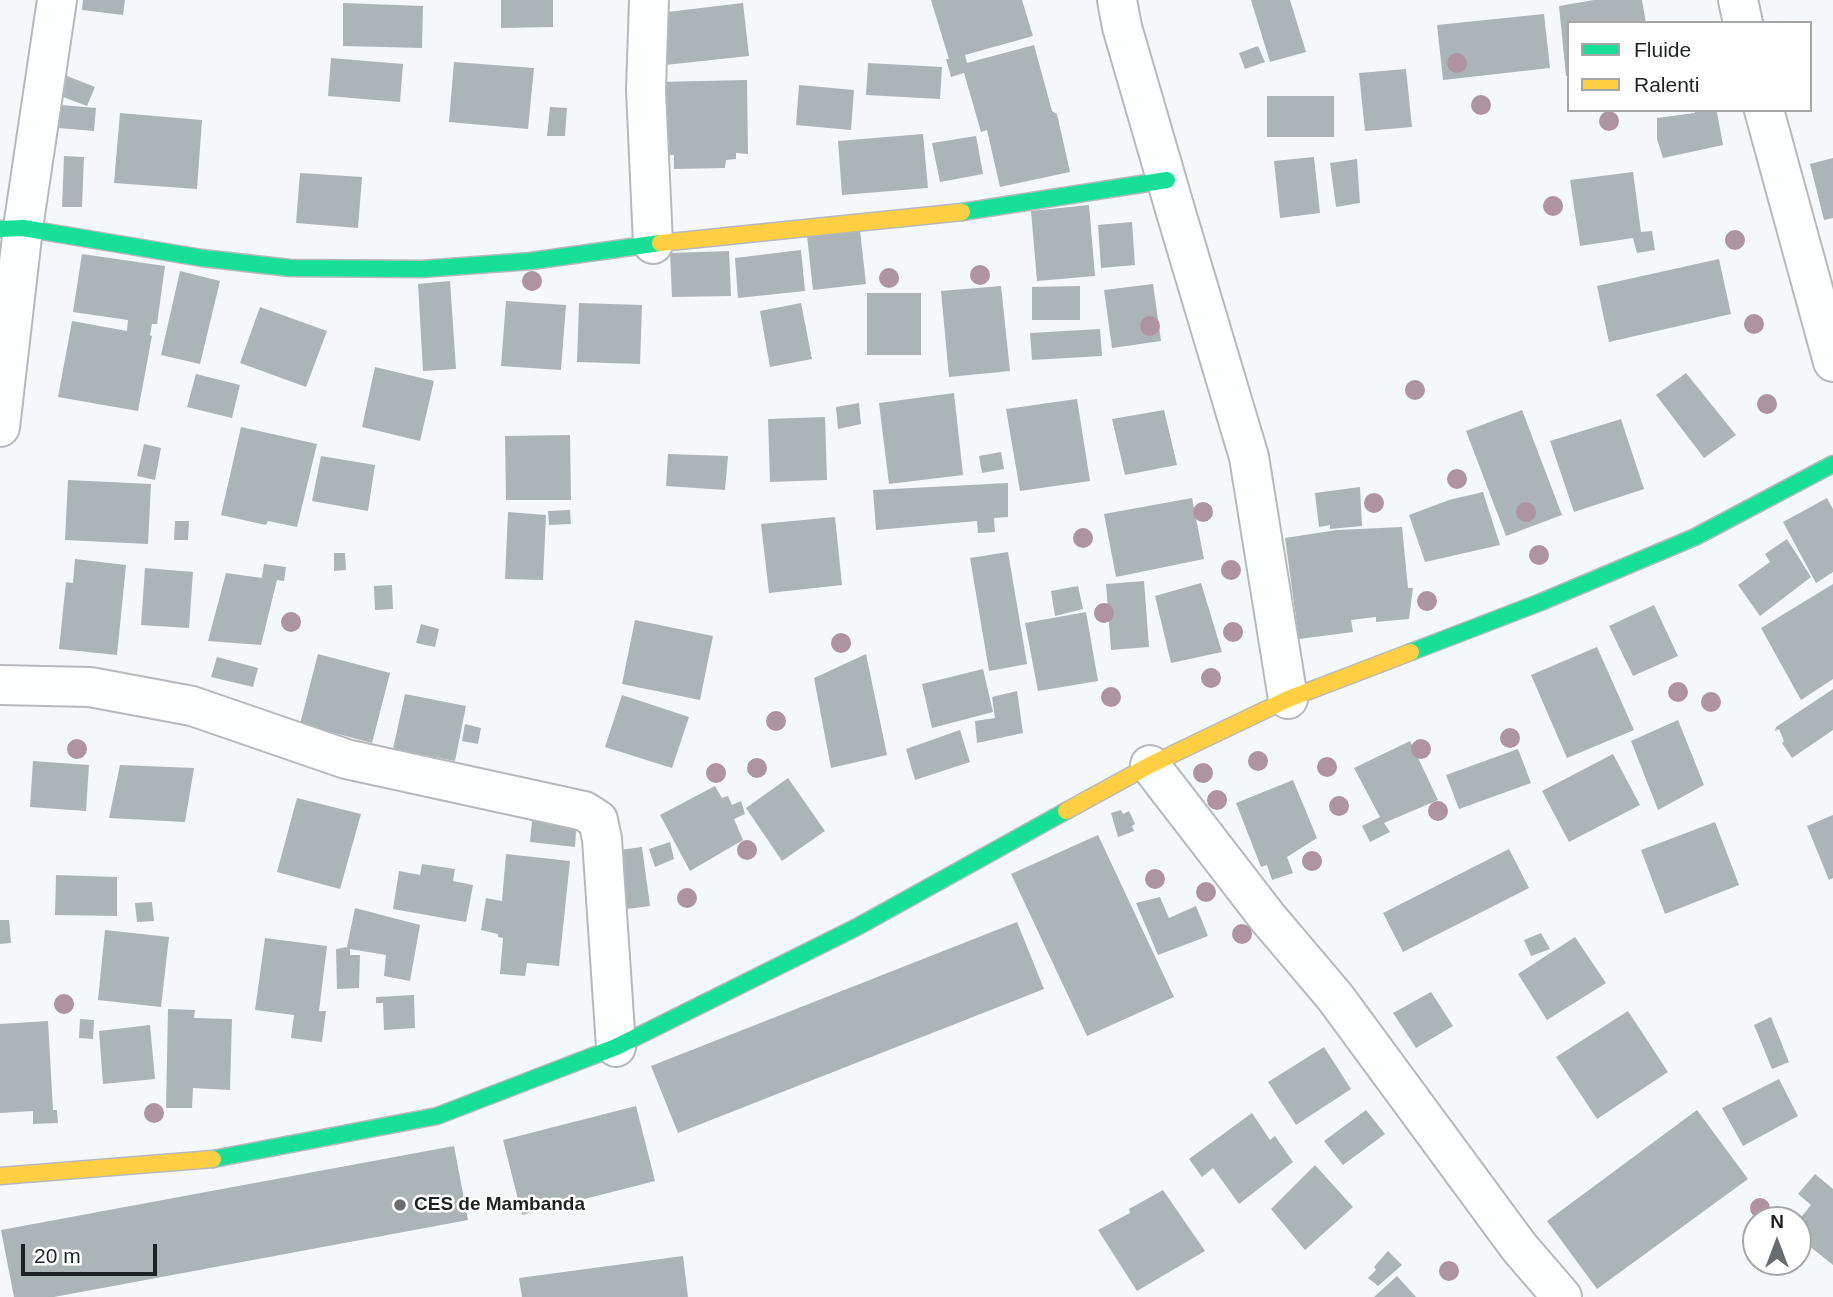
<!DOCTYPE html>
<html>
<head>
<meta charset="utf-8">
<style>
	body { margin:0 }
	#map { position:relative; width:1833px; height:1297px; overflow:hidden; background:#f4f8fb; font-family:Helvetica,sans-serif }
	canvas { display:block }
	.legend { position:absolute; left:1567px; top:21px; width:245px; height:91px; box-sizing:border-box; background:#fff; border:2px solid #a5a7a7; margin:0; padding:9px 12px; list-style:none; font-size:21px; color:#1f2224 }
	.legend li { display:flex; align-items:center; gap:14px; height:35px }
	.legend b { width:35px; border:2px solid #a5a7a7 }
	.north { position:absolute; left:1742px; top:1206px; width:70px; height:70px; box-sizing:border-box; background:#fff; border:2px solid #a5a7a7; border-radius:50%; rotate:0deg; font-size:19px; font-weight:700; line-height:28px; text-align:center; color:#1f2224 }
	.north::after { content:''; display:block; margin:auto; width:24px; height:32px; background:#6a6d6f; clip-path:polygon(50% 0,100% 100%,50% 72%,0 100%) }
	.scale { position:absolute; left:21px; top:1244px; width:136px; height:32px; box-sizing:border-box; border:4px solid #1f2224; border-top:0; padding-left:9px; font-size:21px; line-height:24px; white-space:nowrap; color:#1f2224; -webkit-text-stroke:5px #fff; paint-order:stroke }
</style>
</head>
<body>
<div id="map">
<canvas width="1833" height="1297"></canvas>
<ul class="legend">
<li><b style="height:9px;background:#16e098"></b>Fluide</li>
<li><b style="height:9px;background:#ffcf43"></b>Ralenti</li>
</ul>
<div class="north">N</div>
<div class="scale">20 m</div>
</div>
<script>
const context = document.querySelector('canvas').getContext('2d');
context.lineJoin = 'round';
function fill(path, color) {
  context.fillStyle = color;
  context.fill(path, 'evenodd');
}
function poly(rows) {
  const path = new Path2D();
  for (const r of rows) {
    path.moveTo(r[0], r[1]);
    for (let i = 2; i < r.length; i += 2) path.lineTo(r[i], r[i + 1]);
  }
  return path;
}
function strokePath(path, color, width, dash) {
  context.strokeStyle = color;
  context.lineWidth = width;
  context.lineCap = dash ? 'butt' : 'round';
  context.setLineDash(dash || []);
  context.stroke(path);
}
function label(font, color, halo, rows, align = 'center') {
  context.font = font + ' Helvetica,sans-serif';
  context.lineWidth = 5;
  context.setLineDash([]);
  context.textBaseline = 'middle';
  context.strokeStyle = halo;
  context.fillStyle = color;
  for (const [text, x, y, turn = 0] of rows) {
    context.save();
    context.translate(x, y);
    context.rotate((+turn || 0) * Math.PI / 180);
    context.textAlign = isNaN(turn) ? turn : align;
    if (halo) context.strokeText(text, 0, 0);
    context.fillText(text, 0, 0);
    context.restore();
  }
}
fill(poly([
	[83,0,125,0,123,15,82,10],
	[501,0,553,0,553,27,501,28],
	[931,0,1022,0,1033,36,965,55,967,63,1034,45,1052,111,1057,114,1070,172,1000,187,987,130,981,132,964,73,951,77,946,59,949,59],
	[1251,0,1290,0,1306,52,1270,62],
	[1594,0,1642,0,1646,23,1569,23,1569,76,1566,76,1559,6],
	[343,3,423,6,422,48,343,46],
	[743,3,749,56,665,65,659,13],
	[1544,14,1550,68,1443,80,1437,25],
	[1258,46,1265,62,1245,69,1239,53],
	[331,58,403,64,400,102,328,96],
	[454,62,534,68,528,129,449,122],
	[868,63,942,67,940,99,866,95],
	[1406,69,1412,127,1365,131,1359,73],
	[62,74,95,87,87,106,55,94],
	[747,80,748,154,736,153,736,159,726,160,725,168,674,169,674,155,658,155,656,82],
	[799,85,854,90,851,130,796,125],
	[1267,96,1334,96,1334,137,1267,137],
	[61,105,96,108,94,131,59,128],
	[550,107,567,108,565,136,547,136],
	[1695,110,1717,112,1723,145,1663,158,1657,139,1657,118,1695,113],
	[120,113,202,120,197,189,114,183],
	[923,134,928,188,842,195,838,141],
	[976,136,983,174,940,182,932,143],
	[64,156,84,157,82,207,62,207],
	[1314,157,1320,213,1280,218,1274,161],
	[1833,158,1833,218,1824,220,1810,164],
	[1357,159,1360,203,1336,207,1330,163],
	[1633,172,1641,232,1652,231,1655,250,1637,253,1633,238,1580,246,1570,180],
	[300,173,362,177,358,228,296,223],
	[1089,205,1095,276,1037,281,1031,211],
	[1132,222,1135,265,1101,268,1098,225],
	[860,230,866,284,813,290,807,236],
	[801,250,805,291,738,298,735,258],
	[729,251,731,296,672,297,670,253],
	[82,254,165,266,157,324,152,324,150,335,152,336,138,411,58,397,72,321,127,331,128,320,73,312],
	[1719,259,1731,314,1609,342,1597,286],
	[180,271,220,281,200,364,161,355],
	[450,281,456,369,423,371,418,284],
	[1153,284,1161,341,1112,348,1104,290],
	[1001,286,1010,371,949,377,941,291],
	[1080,286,1080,320,1032,320,1032,287],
	[867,293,921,293,921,355,867,355],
	[506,301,566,305,561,370,501,366],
	[579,303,642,305,640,364,577,362],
	[801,303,812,359,770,367,760,311],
	[260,307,327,331,306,387,240,363],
	[1100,329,1102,356,1032,360,1030,333],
	[375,367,434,381,420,441,362,427],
	[1686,373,1736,435,1704,458,1656,395],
	[196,374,240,385,232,418,187,407],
	[954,393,963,475,889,484,879,403],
	[1077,399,1090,481,1020,491,1006,409],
	[859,403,861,424,838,429,836,407],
	[1164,410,1177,465,1125,475,1112,419],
	[1522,410,1562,515,1506,536,1466,431],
	[825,417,827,480,770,482,768,419],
	[1621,419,1644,489,1574,512,1550,441],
	[241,427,317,444,297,527,268,521,266,525,221,515],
	[570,435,571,500,506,500,505,436],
	[144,444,161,448,155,480,137,476],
	[1001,452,1004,469,982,473,979,456],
	[668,454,728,456,725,490,666,486],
	[321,456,375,465,368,511,312,501],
	[68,480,151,484,148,544,65,540],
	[1008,483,1008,517,994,518,995,532,978,533,977,521,876,530,873,490],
	[1360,487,1362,526,1330,529,1330,525,1319,527,1315,493],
	[1483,492,1500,545,1425,562,1409,515,1449,500],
	[1192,498,1204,559,1116,577,1104,514],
	[1827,498,1833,509,1833,572,1816,583,1783,522],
	[570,510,571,524,549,525,548,511],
	[508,512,546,515,543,580,505,579],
	[835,517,842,585,769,593,761,524],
	[175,521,189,521,188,540,174,540],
	[1402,527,1408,588,1413,588,1409,619,1376,622,1376,617,1351,620,1353,632,1299,639,1285,538,1337,530],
	[1787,539,1811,577,1760,616,1738,585,1770,562,1765,554],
	[1008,552,1027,664,989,671,970,558],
	[334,553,345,553,346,570,334,571],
	[75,559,126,565,117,655,59,649,66,582,73,583],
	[264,564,286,567,284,581,277,580,261,645,208,641,226,573,262,578],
	[145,568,193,572,189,628,141,625],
	[1144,581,1149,647,1111,650,1106,584],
	[1201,583,1222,652,1171,663,1155,596],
	[1833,584,1833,679,1801,700,1761,628],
	[392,585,393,609,375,610,374,586],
	[1078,586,1083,609,1055,616,1051,591],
	[1654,605,1678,656,1633,676,1609,626],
	[1086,612,1098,681,1038,691,1025,623],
	[635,620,713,636,700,700,622,684],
	[421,624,439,629,435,647,416,643],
	[1597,647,1634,730,1567,758,1531,675],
	[318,654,390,673,372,743,300,724],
	[866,654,887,755,831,768,814,678],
	[217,657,258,668,253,687,211,677],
	[983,669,993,712,932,728,922,684],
	[1833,689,1833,730,1792,758,1782,743,1784,741,1779,729,1775,731,1776,727],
	[1017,691,1023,733,977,743,975,721,995,718,992,697],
	[405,694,466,706,455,761,393,749],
	[622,695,689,717,672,768,605,747],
	[1678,720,1704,785,1658,810,1631,741],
	[465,724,481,728,478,744,462,741],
	[960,730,970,762,915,780,906,749],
	[1410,741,1438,800,1384,823,1390,832,1370,842,1362,826,1380,817,1354,768],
	[1518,749,1531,783,1459,809,1446,775],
	[1613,754,1640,805,1569,842,1542,791],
	[33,761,89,765,86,811,30,807],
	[120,765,194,768,185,822,109,818],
	[788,778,825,831,782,861,746,808],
	[1293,780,1317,838,1287,857,1293,873,1272,880,1267,865,1261,867,1236,803],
	[715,786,722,798,728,796,732,805,741,801,745,814,734,819,743,840,690,871,660,815],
	[297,798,361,814,340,889,277,872],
	[1121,810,1123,814,1129,811,1135,824,1132,826,1134,831,1118,837,1111,813],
	[533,811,577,814,575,847,530,842],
	[1833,815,1833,878,1829,880,1807,826],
	[1715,822,1739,885,1665,914,1641,850],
	[1098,835,1174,997,1087,1036,1011,874],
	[670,842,674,859,655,867,649,849],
	[642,847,650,906,619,910,611,851],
	[1509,849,1529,888,1403,952,1383,913],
	[506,854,570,861,559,966,527,963,525,976,500,974,503,938,498,937,498,934,481,930,486,898,502,901],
	[422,864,455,869,453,881,473,885,466,922,393,909,399,871,420,875],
	[56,875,117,877,117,916,55,915],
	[1160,897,1169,918,1196,906,1208,936,1158,955,1136,903],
	[152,902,154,921,137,922,135,903],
	[355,908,420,925,410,981,384,976,386,955,350,949,350,955,360,955,359,988,337,989,336,949,347,947],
	[0,920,9,920,11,943,0,944],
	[1017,922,1044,989,678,1133,651,1066],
	[105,930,169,937,161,1007,98,1000],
	[1541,933,1550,949,1531,956,1524,940],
	[1575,937,1606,983,1547,1020,1518,974],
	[265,938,327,946,319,1011,326,1011,322,1042,291,1038,294,1015,255,1010],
	[1431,992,1453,1026,1416,1048,1393,1013],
	[414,995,415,1028,384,1030,383,1003,376,1003,376,997],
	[168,1009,195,1010,194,1018,232,1019,230,1090,193,1088,192,1108,166,1108],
	[1628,1011,1668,1072,1597,1119,1556,1057],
	[1771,1017,1789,1062,1772,1069,1754,1025],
	[80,1019,94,1020,93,1039,79,1038],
	[48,1021,53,1110,57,1110,58,1123,33,1124,33,1111,0,1113,0,1024],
	[150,1025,155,1079,103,1084,99,1031],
	[1324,1047,1351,1089,1296,1125,1268,1082],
	[1779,1079,1798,1116,1743,1146,1722,1108],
	[636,1106,655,1181,522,1215,503,1140],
	[1366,1110,1385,1134,1343,1165,1324,1141],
	[1697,1110,1748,1179,1597,1289,1547,1221],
	[1252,1113,1270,1140,1275,1136,1293,1162,1239,1204,1213,1168,1202,1177,1189,1159],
	[454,1146,468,1220,54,1297,14,1297,1,1230],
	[1315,1165,1353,1207,1305,1250,1271,1209],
	[1815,1174,1833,1189,1833,1265,1798,1237,1798,1221,1811,1205,1798,1194],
	[1163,1190,1205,1251,1137,1291,1098,1230,1130,1213,1129,1209],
	[1388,1251,1402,1265,1378,1286,1368,1278,1376,1270,1374,1267],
	[683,1256,688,1297,522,1297,519,1278],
	[1397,1276,1416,1297,1374,1297]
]), '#acb4b8');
const street = poly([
	[649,0,646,90,653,244],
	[1117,0,1122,27,1177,216,1249,457,1288,699],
	[1738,0,1743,23],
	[1764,110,1833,362],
	[0,427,23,228,57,0],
	[0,685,90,687,192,706,346,759,584,811,598,820,602,839,616,1047],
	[1150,765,1268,918,1335,997,1519,1247,1562,1297]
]);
const fast = poly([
	[962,212,1167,180],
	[0,229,23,228,202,258,290,268,422,269,531,261,660,243],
	[1411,652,1541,602,1695,537,1833,464],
	[213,1159,437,1116,616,1047,857,927,1066,811]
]);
const slow = poly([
	[660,243,962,212],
	[1066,811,1150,765,1288,699,1411,652],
	[0,1176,213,1159]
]);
strokePath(street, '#b6b9bb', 42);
strokePath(fast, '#b6b9bb', 19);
strokePath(slow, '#b6b9bb', 19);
strokePath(street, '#fdfefe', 38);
strokePath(fast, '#16e098', 16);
strokePath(slow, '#ffcf43', 16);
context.fillStyle = '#ae93a0';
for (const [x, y] of [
	[1457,63],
	[1481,105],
	[1609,121],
	[1553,206],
	[1735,240],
	[980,275],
	[889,278],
	[532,281],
	[1754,324],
	[1150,326],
	[1415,390],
	[1767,404],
	[1457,479],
	[1374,503],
	[1203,512],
	[1526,512],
	[1083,538],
	[1539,555],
	[1231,570],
	[1427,601],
	[1104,613],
	[291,622],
	[1233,632],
	[841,643],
	[1211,678],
	[1678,692],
	[1111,697],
	[1711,702],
	[776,721],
	[1510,738],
	[77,749],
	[1421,749],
	[1258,761],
	[1327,767],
	[757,768],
	[716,773],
	[1203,773],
	[1217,800],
	[1339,806],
	[1438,811],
	[747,850],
	[1312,861],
	[1155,879],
	[1206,892],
	[687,898],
	[1242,934],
	[64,1004],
	[154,1113],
	[1760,1208],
	[1449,1271]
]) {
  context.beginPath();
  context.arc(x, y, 10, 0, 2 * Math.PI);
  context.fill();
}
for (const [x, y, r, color] of [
	[400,1205,7,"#6a6d6f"]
]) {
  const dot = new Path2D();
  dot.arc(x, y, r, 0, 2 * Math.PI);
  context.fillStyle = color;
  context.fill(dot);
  strokePath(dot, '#fff', 2.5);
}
label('bold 19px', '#1f2224', '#fff', [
	["CES de Mambanda",414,1205]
], 'left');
</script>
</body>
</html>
